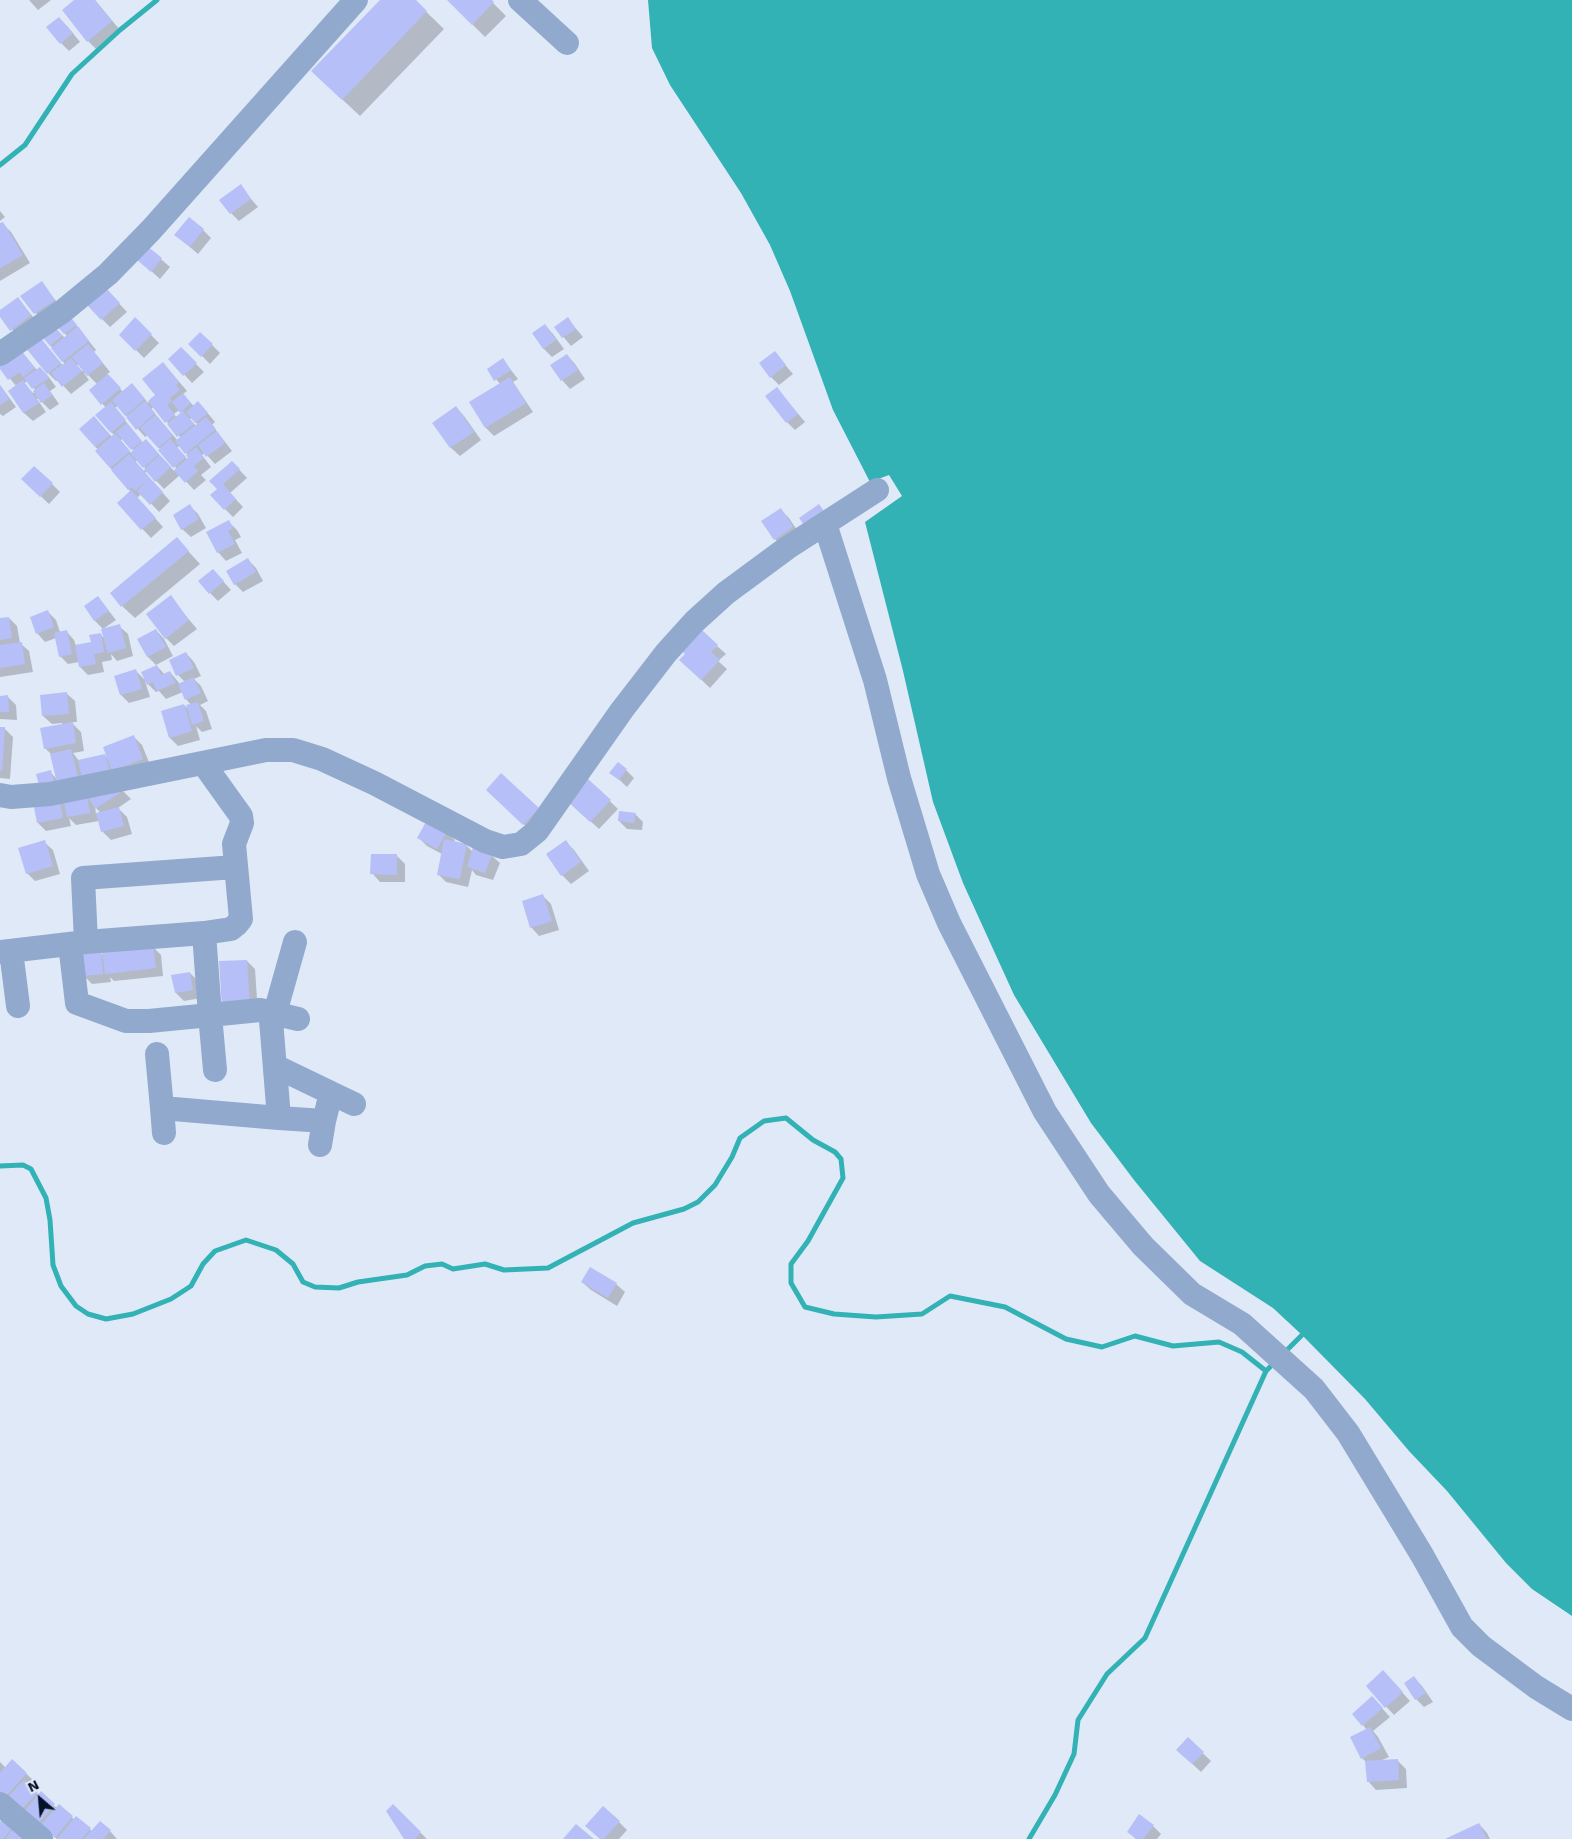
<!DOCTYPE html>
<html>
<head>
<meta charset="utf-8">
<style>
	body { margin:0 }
	#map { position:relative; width:1572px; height:1839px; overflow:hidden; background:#e0e9f7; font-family:"Work Sans",sans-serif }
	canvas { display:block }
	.north { position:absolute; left:15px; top:1774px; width:50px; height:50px; -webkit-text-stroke:4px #e0e9f7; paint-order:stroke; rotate:333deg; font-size:14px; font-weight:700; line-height:20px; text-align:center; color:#041229 }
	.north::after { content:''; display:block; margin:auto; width:18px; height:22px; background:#041229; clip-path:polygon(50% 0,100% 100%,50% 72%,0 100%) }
</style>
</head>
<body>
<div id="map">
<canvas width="1572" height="1839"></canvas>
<div class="north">N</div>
</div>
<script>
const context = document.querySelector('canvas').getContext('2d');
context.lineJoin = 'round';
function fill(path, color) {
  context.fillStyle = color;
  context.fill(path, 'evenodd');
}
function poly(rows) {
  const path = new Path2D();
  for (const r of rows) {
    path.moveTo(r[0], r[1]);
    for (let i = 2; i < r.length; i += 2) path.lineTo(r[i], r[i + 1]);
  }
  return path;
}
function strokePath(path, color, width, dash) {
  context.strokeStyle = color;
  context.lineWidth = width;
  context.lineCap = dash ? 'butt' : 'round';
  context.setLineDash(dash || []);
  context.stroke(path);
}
fill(poly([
	[648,0,1572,0,1572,1616,1532,1589,1506,1563,1447,1491,1409,1451,1365,1399,1302,1335,1273,1308,1200,1261,1134,1180,1091,1123,1014,995,963,883,933,802,903,671,865,522,902,496,889,475,870,482,833,410,790,291,770,245,741,193,670,85,652,48]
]), '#33b2b6');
fill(poly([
	[29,0,51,0,38,10],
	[76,0,95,0,120,30,96,49,88,41],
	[382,0,414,0,444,29,360,116,330,88],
	[448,0,490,0,506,16,485,37],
	[67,26,80,42,69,51,61,43],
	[240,186,258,207,239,221,231,213],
	[0,211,5,217,0,221],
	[2,223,11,232,30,263,0,281,0,225],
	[203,230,211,238,198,254,176,235],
	[147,247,170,267,160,279,138,259],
	[41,283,62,308,43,322,22,296],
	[114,298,127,312,110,327,102,319],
	[18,299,39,324,19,338,0,315,0,312],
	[68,315,96,350,94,352,110,372,107,374,123,392,140,393,148,403,157,396,163,363,187,391,183,394,187,399,194,406,206,411,215,422,212,425,232,451,215,464,205,453,202,455,211,467,201,475,206,480,194,490,180,475,164,489,147,471,145,473,170,501,159,512,145,497,140,495,137,498,163,527,151,538,118,503,131,492,96,451,98,449,95,447,102,426,112,437,114,435,97,415,106,408,91,390,97,384,85,372,84,373,89,380,71,394,58,380,56,381,48,373,39,337,64,367,65,364,50,345,53,326,65,338,67,336,57,324],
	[79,364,84,370,82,371,77,365],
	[118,406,145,437,148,435,177,469,174,471,154,449,143,443,115,408],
	[154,407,181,438,178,441,151,409],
	[179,410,183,413,177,418,174,414],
	[192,418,198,425,196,426,190,419],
	[123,438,134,451,131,453,120,441],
	[180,445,188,455,190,458,188,460,177,448],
	[138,460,146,469,144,471,135,462],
	[135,319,159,343,144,358,121,335],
	[568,319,583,337,571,346,556,328],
	[545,325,553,334,564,349,552,357,544,349,534,333],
	[190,344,212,345,220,353,210,364],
	[181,349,204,372,192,383,170,359],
	[20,350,37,370,40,368,48,376,56,387,50,391,59,404,50,410,38,398,37,399,46,412,33,421,24,413,9,391,16,386,0,366],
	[28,381,36,391,33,393,24,383],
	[775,353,793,374,779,385,771,377],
	[567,355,575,364,585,379,570,389,562,380,552,365],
	[503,360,518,379,513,382,533,412,494,436,486,428,471,403,500,384,488,369],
	[0,385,16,407,3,416,0,414],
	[777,389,805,422,795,430,787,422],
	[456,407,464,416,481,440,460,456,451,448,434,423],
	[232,462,247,478,230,493,243,507,233,517,225,509,218,489],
	[52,484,60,492,49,504,31,487],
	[190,506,198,514,206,528,191,537,182,529],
	[781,510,789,518,801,536,783,547,775,539],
	[228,521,237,530,241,537,235,540,242,553,226,561,218,552,208,533],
	[177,539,200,564,135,618,122,606],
	[248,560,256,568,263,581,243,592,235,584],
	[221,579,231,590,218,601,210,593],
	[98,597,116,620,103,629,95,621,85,606],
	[170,597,197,629,174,646,166,638],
	[48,612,56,620,60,632,66,631,74,640,76,646,92,643,100,634,105,639,119,626,128,634,133,656,117,661,111,654,112,660,102,662,104,672,88,675,80,667,79,662,68,664,60,656,56,638,45,642,37,633],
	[9,618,17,626,20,643,29,651,33,672,0,677,0,619],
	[156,630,164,639,173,656,156,665,148,657,139,640],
	[717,646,726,654,718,661,727,669,710,688,689,668],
	[186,653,194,662,201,676,194,679,201,686,208,701,200,705,206,711,212,729,202,732,196,726,200,740,178,746,170,738,162,712,184,705,190,711,191,705,186,699,183,692,166,699,159,691,156,692,145,681,150,697,129,703,121,695,115,677,136,671,146,681,157,666,165,675,170,672,180,684,185,682,178,675],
	[66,693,75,701,77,722,71,722,81,732,84,751,73,753,79,761,105,755,110,760,134,737,142,745,151,767,49,797,50,772,57,779,52,755,45,748,63,725,62,723,52,724,43,716],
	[0,697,8,697,16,705,17,720,0,719],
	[0,728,4,728,13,737,10,779,0,778],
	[626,770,634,778,627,787,611,772],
	[501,775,546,817,532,832,496,798],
	[588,780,618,809,599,829,577,809],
	[118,786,131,799,118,808,127,817,132,834,111,840,102,831,99,821,76,825,69,818,71,826,46,831,38,823,34,803,59,798,66,805],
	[95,807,101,813,96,814],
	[635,814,643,822,642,830,627,829,619,821],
	[446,832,455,840,453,843,467,846,473,852,491,855,500,863,493,880,476,875,472,870,468,887,446,882,438,874,442,854,427,846,419,838],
	[44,842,53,850,60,874,35,881,27,873],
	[566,842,574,850,589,871,571,884,562,875,548,854],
	[397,856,405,864,405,882,380,882,372,873],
	[543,896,551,904,559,930,539,936,531,927],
	[153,947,161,955,163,976,114,981,110,977,111,982,92,984,84,976,100,952,104,956],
	[247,961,255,969,258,1014,232,1016],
	[190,973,198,981,201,998,184,1001,176,993],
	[590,1268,616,1284,625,1292,617,1306,591,1290,582,1282],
	[1414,1678,1422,1686,1433,1702,1424,1707,1416,1699],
	[1391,1680,1410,1701,1394,1715,1367,1686],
	[1380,1706,1390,1717,1373,1731,1378,1737,1389,1757,1380,1761,1397,1760,1406,1769,1407,1788,1376,1790,1368,1781,1367,1763,1362,1758,1367,1730,1363,1725],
	[1188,1739,1211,1761,1201,1772,1186,1758],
	[13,1761,35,1782,30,1787,39,1795,57,1808,59,1806,75,1820,76,1818,92,1831,110,1831,117,1839,57,1839,0,1792,0,1762,6,1768],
	[393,1806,427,1839,406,1839],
	[3,1821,27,1839,0,1839,0,1822],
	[619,1822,627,1830,619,1839,600,1839],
	[1479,1824,1487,1833,1490,1839,1447,1839],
	[1153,1826,1161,1834,1157,1839,1136,1839,1128,1832]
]), '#0003');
strokePath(poly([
	[0,165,25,145,72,74,120,30,157,0],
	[0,1166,23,1165,31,1169,46,1198,50,1220,53,1265,61,1286,76,1306,88,1314,106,1319,133,1314,171,1299,191,1286,203,1264,215,1251,246,1240,276,1250,293,1264,303,1282,315,1287,339,1288,358,1282,407,1275,425,1266,442,1264,453,1269,485,1264,504,1270,548,1268,633,1223,684,1209,698,1202,715,1185,732,1157,740,1138,764,1121,786,1118,813,1140,835,1152,841,1159,843,1178,808,1241,791,1264,791,1283,805,1307,834,1314,876,1317,922,1314,950,1296,1005,1307,1066,1339,1102,1347,1135,1336,1173,1346,1219,1342,1242,1352,1266,1371],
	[1283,1354,1302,1335],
	[1029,1839,1055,1795,1074,1754,1078,1720,1107,1674,1145,1638,1266,1371,1276,1361]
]), '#33b2b6', 5);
fill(poly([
	[74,0,95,0,112,21,87,42,62,10],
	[380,0,416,0,427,11,342,100,311,71],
	[447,0,492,0,494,2,472,25],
	[59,17,73,33,60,44,46,27],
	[241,184,251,199,230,214,219,200],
	[189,217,204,229,190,247,174,235],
	[3,222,23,255,0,268,0,223],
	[147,246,162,258,151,272,136,259],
	[42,281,55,300,34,314,20,296],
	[106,288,120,303,101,320,87,305],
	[18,297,31,315,10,331,0,317,0,310],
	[68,314,77,325,64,334,55,324],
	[135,317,152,334,135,351,119,335],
	[568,317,576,329,562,338,554,327],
	[53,324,62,336,50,346,40,334],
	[545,324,556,340,543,349,532,333],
	[78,326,89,341,62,362,51,348],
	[200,332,213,344,201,357,188,344],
	[39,336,61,363,47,374,25,347],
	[88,344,103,363,87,376,72,357],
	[181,347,197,363,183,376,168,359],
	[20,349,35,368,23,377,20,372,8,380,0,369,0,364],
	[775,351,786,365,770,378,759,363],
	[567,354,578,370,561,381,550,365],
	[71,358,82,371,62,387,51,373],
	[503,358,511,370,494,381,487,369],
	[163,362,179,382,176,385,180,390,170,398,172,401,167,405,175,415,165,423,148,401,155,395,142,379],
	[40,367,49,378,32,389,24,378],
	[108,374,121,388,101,405,89,390],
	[510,377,526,403,485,428,469,402],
	[23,380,39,403,23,413,8,391],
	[44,383,52,395,41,403,33,391],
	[132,383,145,399,125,416,112,400],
	[0,385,9,399,0,405],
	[777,387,798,414,786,423,765,396],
	[183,393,191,403,180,413,172,402],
	[145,401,155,413,136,430,126,417],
	[198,401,208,413,195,423,186,412],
	[111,402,126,420,111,433,95,415],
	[456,406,474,432,450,448,432,423],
	[183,411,194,424,177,437,167,424],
	[155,415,173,435,158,448,140,428],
	[94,416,110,435,95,447,79,429],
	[206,417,216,429,185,454,175,441],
	[127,423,142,441,131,450,116,432],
	[217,431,225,443,206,457,198,445],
	[115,433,130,451,110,468,95,451],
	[146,439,159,454,143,468,130,453],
	[170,439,186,457,173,468,158,450],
	[196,447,204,458,194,466,198,471,185,483,174,470,188,458,186,455],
	[129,454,150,478,135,491,132,487,128,490,111,470],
	[160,455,171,467,155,482,151,477,152,476,151,477,144,469],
	[232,461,240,469,223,484,236,499,224,510,210,495,217,489,209,481],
	[34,466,53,483,40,497,21,479],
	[150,478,163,492,150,505,137,491],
	[131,490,156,518,141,530,117,503],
	[190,504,199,519,181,530,173,515],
	[819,504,826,514,806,528,799,518],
	[781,508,793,527,774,540,761,521],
	[229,520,233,528,228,531,235,544,217,553,206,532],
	[177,537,189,551,121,607,110,593],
	[248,558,256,572,234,585,226,571],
	[213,569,224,581,209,594,198,581],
	[171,595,189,620,165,639,146,614],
	[98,596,109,611,94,621,84,606],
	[48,610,54,627,36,634,30,617],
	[9,617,12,638,0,640,0,618],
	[120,624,126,648,108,653,101,629],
	[156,629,166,647,147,657,137,639],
	[67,630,72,654,59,657,54,633],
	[702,630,718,645,711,652,720,660,701,680,679,660,685,654,678,647],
	[101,633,104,652,94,654,96,664,79,667,75,645,91,642,89,635],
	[22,642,25,664,0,668,0,645],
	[186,652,194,668,176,676,169,660],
	[157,665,161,675,170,671,175,683,157,691,153,682,147,685,141,672],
	[136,669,142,689,120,695,114,676],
	[193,677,201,693,185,700,178,684],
	[67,692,69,714,42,716,40,695],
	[8,695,9,712,0,712,0,696],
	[198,702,204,721,192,725,186,705],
	[184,704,192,731,169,738,161,711],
	[73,722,76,743,44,749,40,728],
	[0,727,5,727,2,771,0,771],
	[134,735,143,759,112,771,103,747],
	[71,749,78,777,57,783,50,754],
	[105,754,110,772,82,778,78,760],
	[618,762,627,769,619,780,609,773],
	[51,770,55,785,40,789,36,774],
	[501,773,539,808,523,825,486,790],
	[588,779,611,800,590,822,567,801],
	[124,790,95,809,89,798],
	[86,792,90,813,67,817,63,797],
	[59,797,63,818,37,823,33,802],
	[119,807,124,826,101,832,96,813],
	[619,811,636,813,634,823,618,821],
	[427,820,447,831,437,849,417,838],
	[444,839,467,844,460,879,437,875],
	[45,840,53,866,26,874,18,848],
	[566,840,581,862,561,876,546,854],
	[473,847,492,854,485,873,467,867],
	[371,854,397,854,397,875,370,874],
	[543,894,552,921,530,928,522,901],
	[153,946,156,968,105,974,102,951],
	[101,951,103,974,83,976,81,953],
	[247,960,250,1006,222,1008,219,961],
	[190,972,193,990,175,993,171,975],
	[590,1267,617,1283,608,1298,581,1282],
	[1383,1670,1403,1692,1385,1708,1366,1686],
	[1414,1676,1426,1693,1415,1700,1404,1683],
	[1372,1696,1383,1708,1362,1726,1352,1714],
	[1370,1727,1381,1748,1361,1759,1350,1737],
	[1188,1737,1204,1752,1192,1764,1176,1750],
	[12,1759,27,1773,5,1797,0,1793,0,1773],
	[1398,1759,1399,1780,1367,1782,1365,1761],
	[24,1780,38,1792,21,1810,7,1798],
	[41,1791,55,1804,38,1824,23,1813],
	[59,1804,73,1816,55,1838,40,1826],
	[393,1804,421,1832,415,1839,404,1839,386,1811],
	[603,1806,620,1821,604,1839,600,1839,585,1826],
	[1139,1814,1154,1825,1143,1839,1137,1839,1127,1832],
	[76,1816,91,1828,82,1839,57,1839],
	[3,1819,12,1828,3,1839,0,1839,0,1822],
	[100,1821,111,1830,103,1839,84,1839],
	[1479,1823,1487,1839,1445,1839],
	[576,1824,594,1839,563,1839],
	[14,1828,29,1839,5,1839]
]), '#b6bff7');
strokePath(poly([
	[520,0,567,43],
	[0,354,63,311,108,274,151,230,356,0],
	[825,524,875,680,899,778,928,874,949,923,1045,1112,1099,1194,1143,1246,1192,1294,1242,1324,1314,1389,1348,1433,1422,1555,1462,1627,1481,1646,1536,1687,1572,1709],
	[0,795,11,797,50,794,266,750,293,750,322,759,374,783,485,841,503,847,521,844,537,831,622,710,666,653,694,622,726,593,787,548,877,490],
	[204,933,210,1015,260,1010,298,1019],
	[86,942,83,878,235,867],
	[70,944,77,1003,126,1021,149,1021,210,1015,215,1070],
	[11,951,18,1006],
	[0,952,86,942,204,933,231,929,236,925,241,919,234,844,242,823,241,816,203,763],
	[157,1054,162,1108,279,1118,271,1020,275,1013,295,942],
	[275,1066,331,1093,324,1121,279,1118],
	[331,1093,354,1104],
	[162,1108,164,1133],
	[320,1145,324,1121],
	[0,1804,41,1839]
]), '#90a9cd', 24);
</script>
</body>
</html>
